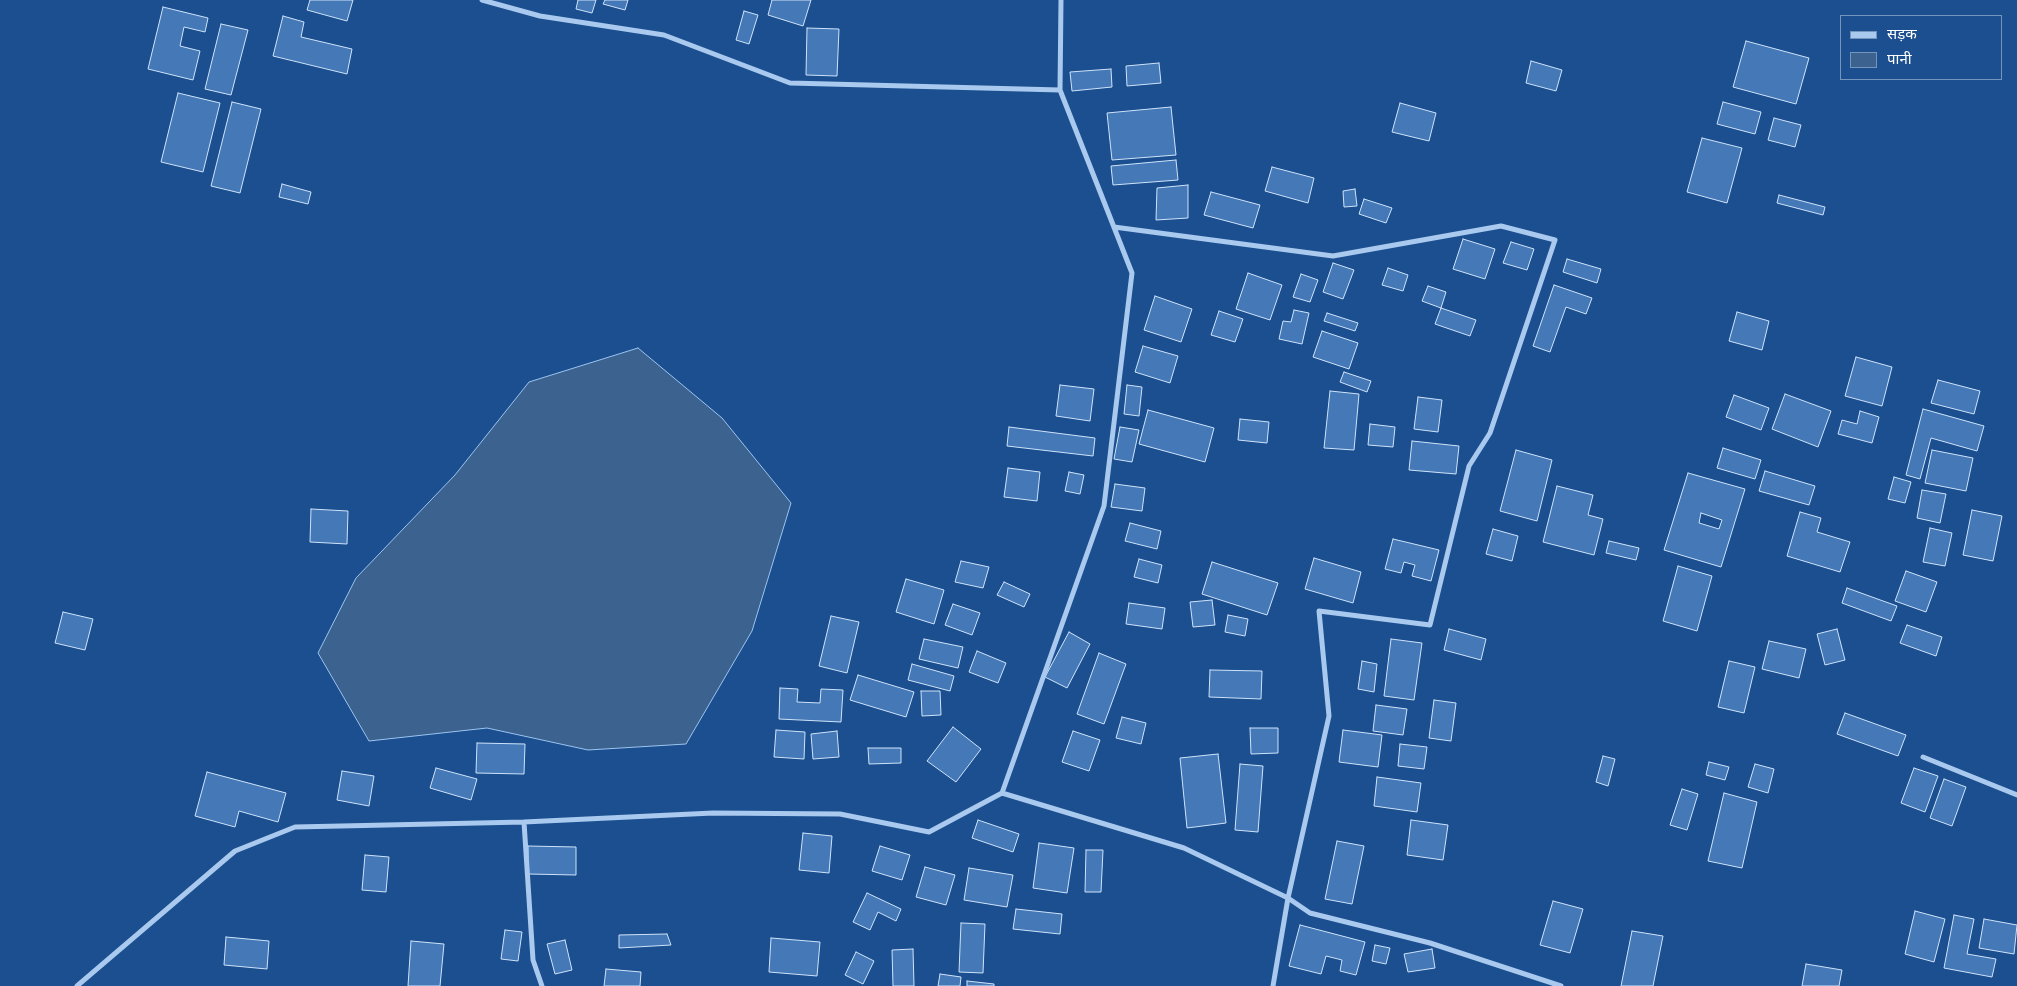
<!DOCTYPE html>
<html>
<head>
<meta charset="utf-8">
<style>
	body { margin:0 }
	#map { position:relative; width:2017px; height:986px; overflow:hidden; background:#1b4f8f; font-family:"PT Sans","Noto Sans Devanagari",sans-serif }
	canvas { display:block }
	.legend { position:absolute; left:1840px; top:15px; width:162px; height:65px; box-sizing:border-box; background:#1b4f8f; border:1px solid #7695bc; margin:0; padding:6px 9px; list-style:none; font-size:15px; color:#fff }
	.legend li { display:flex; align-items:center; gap:10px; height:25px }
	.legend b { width:25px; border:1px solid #7695bc }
</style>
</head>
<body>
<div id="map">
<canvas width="2017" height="986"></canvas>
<ul class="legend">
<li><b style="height:6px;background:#a9c9ee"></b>सड़क</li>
<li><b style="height:14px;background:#3c6290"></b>पानी</li>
</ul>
</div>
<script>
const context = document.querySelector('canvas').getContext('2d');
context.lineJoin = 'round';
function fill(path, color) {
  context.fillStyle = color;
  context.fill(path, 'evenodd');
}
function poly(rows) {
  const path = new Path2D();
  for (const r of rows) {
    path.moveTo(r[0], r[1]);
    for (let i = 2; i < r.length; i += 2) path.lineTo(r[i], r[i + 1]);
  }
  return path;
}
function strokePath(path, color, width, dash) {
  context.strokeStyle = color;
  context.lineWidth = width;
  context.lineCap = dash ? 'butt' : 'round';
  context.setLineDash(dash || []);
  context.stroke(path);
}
const water = poly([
	[638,348,722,418,791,503,752,631,686,744,588,750,487,728,369,741,318,653,356,578,455,475,529,382,638,348]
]);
fill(water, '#3c6290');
strokePath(water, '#9cc4f0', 1);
const building = poly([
	[310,0,353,0,347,21,307,10,310,0],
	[578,0,596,0,592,13,576,9,578,0],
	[605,0,628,0,625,10,603,4,605,0],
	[772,0,811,0,803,26,768,15,772,0],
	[163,7,208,18,205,32,184,27,180,46,200,51,193,80,148,69,163,7],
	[744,11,758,15,749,44,736,40,744,11],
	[283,16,304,22,301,37,352,49,347,74,273,56,283,16],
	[221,24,248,30,231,95,205,89,221,24],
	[807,28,839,29,837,76,806,75,807,28],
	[1746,41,1809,58,1796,104,1733,87,1746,41],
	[1531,61,1562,70,1556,91,1526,83,1531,61],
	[1159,63,1161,83,1127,86,1126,66,1159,63],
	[1111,69,1112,87,1072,91,1070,72,1111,69],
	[178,93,220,103,203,172,161,162,178,93],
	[232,102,261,109,240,193,211,186,232,102],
	[1723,102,1761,112,1755,134,1717,124,1723,102],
	[1400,103,1436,113,1429,141,1392,132,1400,103],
	[1171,107,1176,155,1112,160,1107,113,1171,107],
	[1774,118,1801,125,1795,147,1768,140,1774,118],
	[1702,138,1742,148,1727,203,1687,192,1702,138],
	[1176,160,1178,180,1113,185,1111,166,1176,160],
	[1272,167,1314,178,1308,203,1265,191,1272,167],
	[282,184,311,192,308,204,279,197,282,184],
	[1188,185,1188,218,1156,220,1157,188,1188,185],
	[1355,189,1357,206,1344,207,1343,191,1355,189],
	[1211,192,1260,205,1253,228,1204,215,1211,192],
	[1779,195,1825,207,1823,215,1777,203,1779,195],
	[1364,199,1392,208,1386,223,1359,214,1364,199],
	[1463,239,1495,249,1485,279,1453,269,1463,239],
	[1511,242,1534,249,1527,270,1503,263,1511,242],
	[1567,259,1601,269,1597,283,1563,272,1567,259],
	[1333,263,1354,270,1343,299,1323,292,1333,263],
	[1388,268,1408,275,1403,291,1382,285,1388,268],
	[1248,273,1282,285,1270,320,1236,309,1248,273],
	[1301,274,1318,280,1310,302,1293,297,1301,274],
	[1554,285,1592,298,1586,314,1566,307,1550,352,1533,346,1554,285],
	[1428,286,1446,292,1441,308,1422,301,1428,286],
	[1155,296,1192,309,1181,342,1144,330,1155,296],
	[1441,308,1476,320,1470,336,1435,324,1441,308],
	[1294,310,1309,313,1302,344,1279,339,1283,321,1291,322,1294,310],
	[1219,311,1243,319,1235,342,1211,335,1219,311],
	[1737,312,1769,321,1762,350,1729,341,1737,312],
	[1327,313,1358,323,1355,331,1324,321,1327,313],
	[1322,331,1358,343,1349,369,1313,357,1322,331],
	[1143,346,1178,356,1170,383,1135,372,1143,346],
	[1856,357,1892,367,1882,406,1845,396,1856,357],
	[1344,372,1371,381,1367,392,1340,382,1344,372],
	[1938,380,1980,391,1974,414,1931,403,1938,380],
	[1060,385,1094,389,1090,421,1056,416,1060,385],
	[1127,385,1142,387,1139,416,1124,414,1127,385],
	[1330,391,1359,394,1354,450,1324,448,1330,391],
	[1785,394,1831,411,1818,447,1772,429,1785,394],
	[1734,395,1769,408,1761,430,1726,417,1734,395],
	[1418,397,1442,400,1438,432,1414,429,1418,397],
	[1923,409,1984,426,1977,451,1931,438,1920,479,1906,475,1923,409],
	[1148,410,1214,428,1205,462,1139,444,1148,410],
	[1860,411,1879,417,1872,443,1838,434,1842,420,1857,424,1860,411],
	[1240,419,1269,422,1267,443,1238,440,1240,419],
	[1370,424,1395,427,1393,447,1368,445,1370,424],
	[1009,427,1095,438,1093,456,1007,446,1009,427],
	[1120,427,1139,430,1132,462,1114,459,1120,427],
	[1412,441,1459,446,1456,474,1409,470,1412,441],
	[1723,448,1761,460,1755,479,1717,468,1723,448],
	[1516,450,1552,460,1537,521,1500,511,1516,450],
	[1932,450,1973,458,1966,491,1925,483,1932,450],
	[1008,468,1040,472,1037,501,1004,497,1008,468],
	[1765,471,1815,486,1809,505,1759,491,1765,471],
	[1069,472,1084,475,1080,494,1065,491,1069,472],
	[1688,473,1745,489,1721,567,1664,550,1688,473],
	[1701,513,1722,520,1719,529,1699,523,1701,513],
	[1894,477,1911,482,1905,503,1888,499,1894,477],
	[1115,484,1145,488,1142,511,1111,507,1115,484],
	[1557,486,1593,495,1588,515,1603,519,1594,555,1543,542,1557,486],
	[1922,490,1946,494,1940,523,1917,518,1922,490],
	[311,509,348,511,347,544,310,542,311,509],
	[1972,510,2002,516,1993,561,1963,555,1972,510],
	[1800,512,1821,518,1817,532,1850,542,1840,572,1787,556,1800,512],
	[1130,523,1161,531,1157,549,1125,541,1130,523],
	[1930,528,1952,533,1945,566,1923,562,1930,528],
	[1493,529,1518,536,1512,561,1486,554,1493,529],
	[1393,539,1439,550,1431,581,1412,576,1415,565,1404,562,1401,573,1385,569,1393,539],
	[1609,541,1639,548,1636,560,1606,553,1609,541],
	[1314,558,1361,572,1353,603,1305,589,1314,558],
	[1139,559,1162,565,1158,583,1134,577,1139,559],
	[961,561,989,567,983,588,955,582,961,561],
	[1212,562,1278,583,1267,615,1202,594,1212,562],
	[1678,566,1712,576,1697,631,1663,621,1678,566],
	[1906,571,1937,582,1926,612,1895,601,1906,571],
	[906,579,944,590,934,624,896,612,906,579],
	[1004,582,1030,594,1024,607,997,595,1004,582],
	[1847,588,1897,606,1891,621,1842,603,1847,588],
	[1212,600,1215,625,1193,627,1190,602,1212,600],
	[1129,603,1165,608,1162,629,1126,624,1129,603],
	[953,604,980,613,972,635,945,625,953,604],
	[63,612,93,619,85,650,55,643,63,612],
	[1228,615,1248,619,1245,636,1225,632,1228,615],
	[831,616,859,622,847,673,819,666,831,616],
	[1907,625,1942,637,1936,656,1900,643,1907,625],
	[1449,629,1486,639,1481,660,1444,650,1449,629],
	[1837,629,1845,660,1825,665,1817,634,1837,629],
	[1069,632,1090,644,1067,688,1045,677,1069,632],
	[924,639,963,647,958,668,919,659,924,639],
	[1391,639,1422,643,1414,700,1384,696,1391,639],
	[1769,641,1806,649,1799,678,1762,669,1769,641],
	[977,651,1006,663,998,683,969,672,977,651],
	[1099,653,1126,664,1104,724,1077,714,1099,653],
	[1362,661,1377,664,1374,692,1358,689,1362,661],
	[1729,661,1755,667,1744,713,1718,707,1729,661],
	[912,664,954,676,950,691,908,680,912,664],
	[1210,670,1262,671,1261,699,1209,697,1210,670],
	[858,675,914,692,906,717,850,700,858,675],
	[780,688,798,689,797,702,820,703,821,689,843,690,841,722,779,719,780,688],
	[921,691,940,691,941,715,922,716,921,691],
	[1434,700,1456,703,1451,741,1429,738,1434,700],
	[1376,705,1407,709,1403,735,1373,731,1376,705],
	[1845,713,1906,735,1898,756,1837,734,1845,713],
	[1122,717,1146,723,1141,744,1116,738,1122,717],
	[953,727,981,749,956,782,927,761,953,727],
	[1250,728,1278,728,1278,753,1251,754,1250,728],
	[776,730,805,732,804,759,774,757,776,730],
	[1343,730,1382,735,1378,767,1339,762,1343,730],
	[837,731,839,757,813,759,811,734,837,731],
	[1073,731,1100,740,1089,771,1062,762,1073,731],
	[477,743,525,744,524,774,476,773,477,743],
	[1400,744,1427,747,1424,769,1398,766,1400,744],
	[868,748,901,748,901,763,869,764,868,748],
	[1218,754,1226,823,1187,828,1180,758,1218,754],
	[1603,756,1615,759,1608,786,1596,782,1603,756],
	[1709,762,1729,767,1725,780,1706,775,1709,762],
	[1240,764,1263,766,1258,832,1235,830,1240,764],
	[1755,764,1774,769,1768,793,1748,787,1755,764],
	[436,768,477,779,471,800,430,788,436,768],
	[1914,768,1938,776,1925,812,1901,803,1914,768],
	[342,771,374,776,369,806,337,800,342,771],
	[207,772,286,793,278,822,239,811,235,827,195,816,207,772],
	[1377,777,1421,783,1417,812,1374,806,1377,777],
	[1944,779,1966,787,1952,826,1930,818,1944,779],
	[1682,789,1698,794,1687,830,1670,825,1682,789],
	[1724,793,1757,802,1742,868,1708,861,1724,793],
	[978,820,1019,834,1013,852,972,838,978,820],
	[1411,820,1448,825,1443,860,1407,855,1411,820],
	[803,833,832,836,829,873,799,870,803,833],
	[1337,841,1364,846,1352,904,1325,899,1337,841],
	[1039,843,1074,848,1067,893,1033,888,1039,843],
	[528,846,576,847,576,875,528,874,528,846],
	[880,846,910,855,902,880,872,871,880,846],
	[1086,850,1103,850,1101,892,1085,892,1086,850],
	[365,855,389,857,386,892,362,890,365,855],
	[925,867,955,875,946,905,916,897,925,867],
	[969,868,1013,875,1007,907,964,900,969,868],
	[867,893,901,909,896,921,878,912,870,930,853,922,867,893],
	[1553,901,1583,909,1570,953,1540,945,1553,901],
	[1016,909,1062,914,1060,934,1013,929,1016,909],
	[1915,911,1945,919,1934,962,1905,954,1915,911],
	[1954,915,1974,919,1967,954,1996,959,1992,977,1944,968,1954,915],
	[1984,919,2017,925,2014,954,1979,948,1984,919],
	[961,923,985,924,983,973,959,972,961,923],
	[1300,925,1365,942,1356,975,1340,971,1342,960,1326,956,1321,974,1289,966,1300,925],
	[505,930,522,932,518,961,501,959,505,930],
	[1632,931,1663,936,1653,986,1621,986,1632,931],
	[667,934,671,945,619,948,619,935,667,934],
	[226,937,269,941,267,969,224,965,226,937],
	[771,938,820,942,817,976,769,972,771,938],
	[565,940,572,970,555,974,547,944,565,940],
	[411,941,444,944,440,986,408,986,411,941],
	[1375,945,1390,948,1386,964,1372,961,1375,945],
	[913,949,914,986,893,986,892,950,913,949],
	[1432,949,1435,968,1408,972,1404,954,1432,949],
	[856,952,874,961,863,984,845,975,856,952],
	[1806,964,1842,970,1839,986,1802,986,1806,964],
	[606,969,641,972,640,986,604,986,606,969],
	[940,974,961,977,960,986,938,986,940,974],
	[967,981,994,984,994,986,967,986,967,981]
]);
fill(building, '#4478b7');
strokePath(building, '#cfe3fa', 1);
strokePath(poly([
	[482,0,540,16,664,35,790,83,1060,90],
	[1114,227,1333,256,1501,226,1555,240,1490,433,1469,466,1430,625,1319,611,1329,716,1288,898,1273,986],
	[1923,757,2017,795],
	[1002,793,1184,848,1288,898,1310,913,1430,943,1561,986],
	[524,822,533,960,542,986],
	[77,986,235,851,295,827,524,822,713,813,840,814,929,832,1002,793,1104,506,1132,273,1060,90,1061,0]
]), '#a9c9ee', 5);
</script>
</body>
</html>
